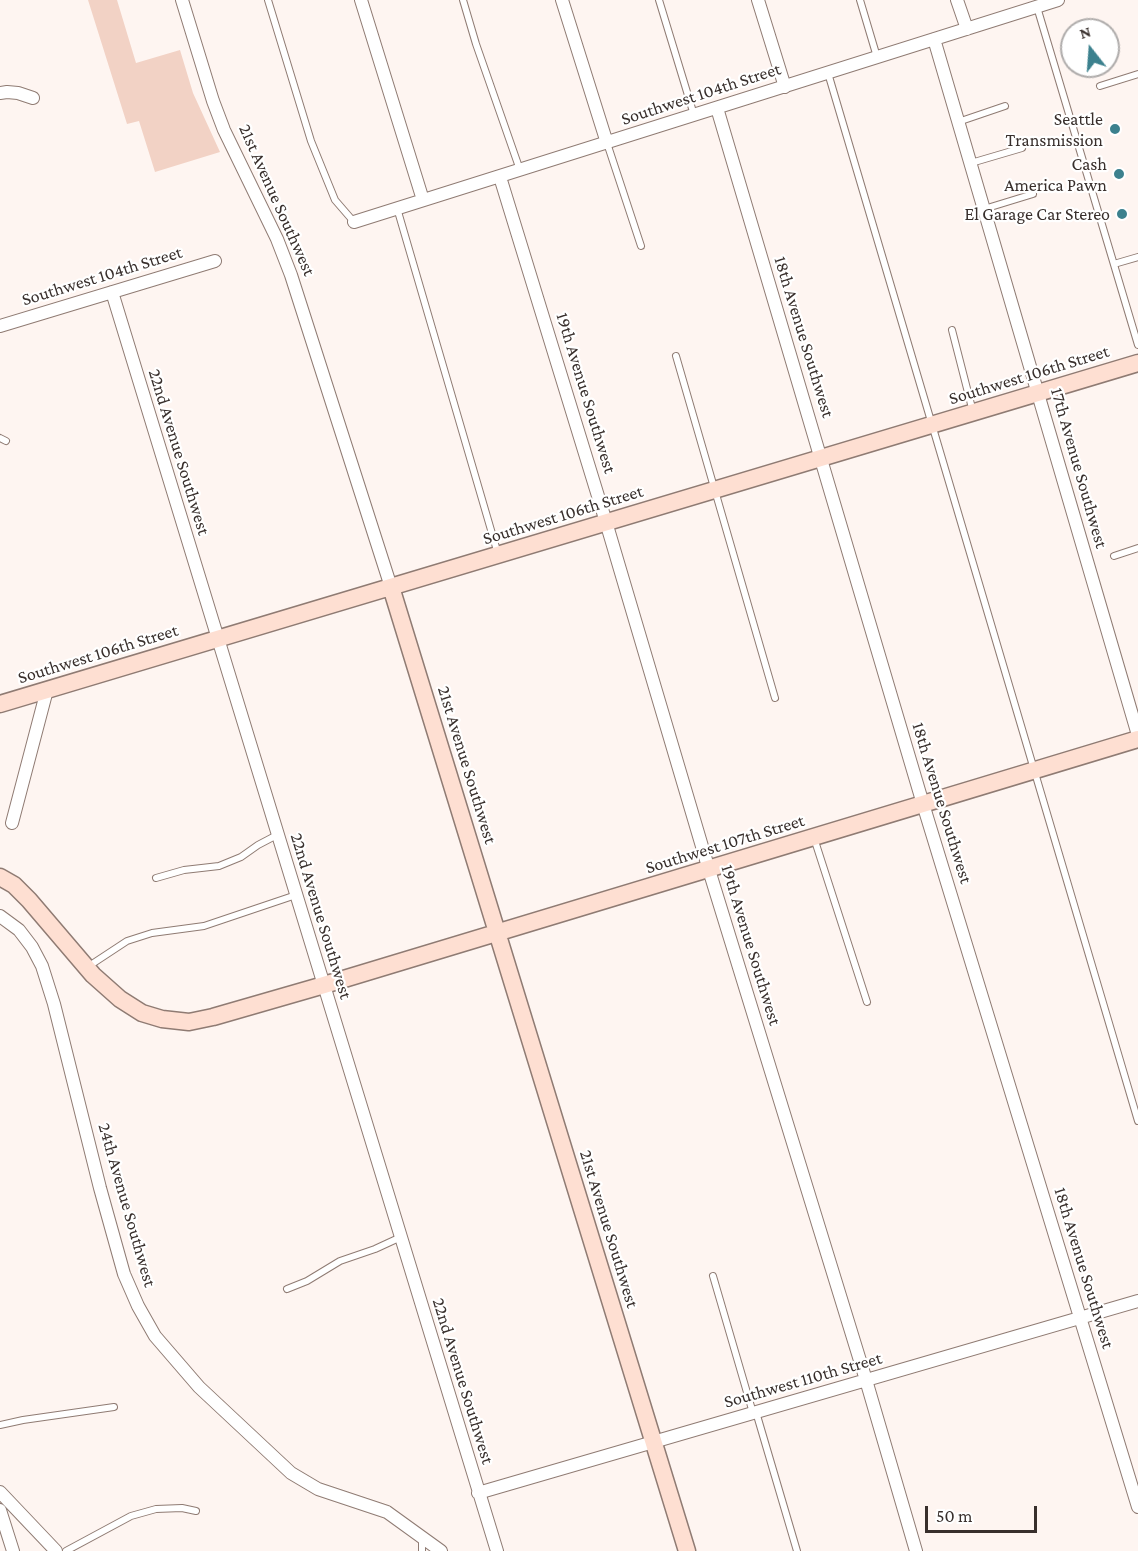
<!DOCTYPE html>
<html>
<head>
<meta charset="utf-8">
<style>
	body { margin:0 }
	#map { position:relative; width:1138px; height:1551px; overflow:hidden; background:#fef5f1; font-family:"Crimson Pro",serif }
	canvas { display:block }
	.north { position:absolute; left:1060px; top:18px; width:60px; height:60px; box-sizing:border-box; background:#fff; border:2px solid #afacab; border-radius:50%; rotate:343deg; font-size:16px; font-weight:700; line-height:24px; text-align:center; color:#382f2c }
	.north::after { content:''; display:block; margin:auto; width:21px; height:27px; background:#3c818e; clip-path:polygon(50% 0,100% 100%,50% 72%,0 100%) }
	.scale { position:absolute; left:925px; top:1506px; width:112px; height:27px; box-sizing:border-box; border:3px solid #382f2c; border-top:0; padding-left:8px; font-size:18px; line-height:21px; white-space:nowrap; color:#382f2c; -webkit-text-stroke:4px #fff; paint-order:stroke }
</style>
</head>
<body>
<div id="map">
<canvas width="1138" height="1551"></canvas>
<div class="north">N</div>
<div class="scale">50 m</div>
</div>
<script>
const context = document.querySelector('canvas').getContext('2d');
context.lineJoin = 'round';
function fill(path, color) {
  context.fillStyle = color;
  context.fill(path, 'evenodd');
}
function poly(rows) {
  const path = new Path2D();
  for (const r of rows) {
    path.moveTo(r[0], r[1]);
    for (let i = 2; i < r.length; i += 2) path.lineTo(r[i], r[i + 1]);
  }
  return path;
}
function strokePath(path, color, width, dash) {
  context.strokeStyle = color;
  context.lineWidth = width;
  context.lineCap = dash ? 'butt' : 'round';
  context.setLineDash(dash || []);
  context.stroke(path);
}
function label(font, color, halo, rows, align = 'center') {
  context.font = font + ' "Crimson Pro",serif';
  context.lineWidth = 4.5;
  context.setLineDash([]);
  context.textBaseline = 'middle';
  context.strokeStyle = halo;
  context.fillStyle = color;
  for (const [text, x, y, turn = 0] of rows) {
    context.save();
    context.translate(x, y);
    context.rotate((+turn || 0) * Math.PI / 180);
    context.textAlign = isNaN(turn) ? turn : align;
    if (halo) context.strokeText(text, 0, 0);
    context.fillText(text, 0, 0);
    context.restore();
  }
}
fill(poly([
	[88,0,117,0,136,63,180,50,193,93,220,152,155,172,139,121,127,124]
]), '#f2d2c5');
const lane = poly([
	[268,0,311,141,335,200,354,222],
	[463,0,476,44,520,170],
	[659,0,694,115],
	[860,0,877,57],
	[1037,7,1138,345],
	[828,73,1138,1121],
	[1100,86,1138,74],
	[958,122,1005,106],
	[607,143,641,246],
	[971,163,1022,148],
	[397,208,498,554],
	[984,209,1033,194],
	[1114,264,1138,257],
	[952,330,973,412],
	[676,356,775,698],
	[0,438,6,441],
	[1114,556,1138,548],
	[814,838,867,1002],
	[156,878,184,870,219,866,241,857,258,845,277,835],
	[89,966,127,941,152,933,204,926,296,895],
	[713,1276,753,1413],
	[287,1289,307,1281,340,1261,375,1249,401,1237],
	[756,1412,797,1551],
	[0,1425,23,1420,114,1407],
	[422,1537,422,1551],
	[66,1551,131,1516,156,1509,182,1508,196,1511]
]);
const street = poly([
	[182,0,213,101,224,130,277,239,291,275,391,587],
	[361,0,423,200],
	[562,0,607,143],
	[758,0,785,87],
	[957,0,967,29],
	[934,39,1138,735],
	[0,93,7,92,18,93,33,98],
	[717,108,923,804,1138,1507],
	[500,177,606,522,709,870,866,1380,916,1551],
	[354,222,1058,0],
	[112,292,497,1551],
	[0,326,215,261],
	[12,823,47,690],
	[0,916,19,930,32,947,42,966,54,1004,100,1188,124,1274,138,1306,155,1336,199,1387,291,1473,318,1489,387,1512,441,1551],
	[0,1492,56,1551],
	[478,1493,1138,1301],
	[0,1510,13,1551]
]);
const secondary = poly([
	[391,587,687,1551],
	[0,704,1138,363],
	[0,877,14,885,29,900,93,975,120,999,142,1013,162,1019,189,1022,213,1017,324,985,1138,739]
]);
strokePath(lane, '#8f7b73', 8);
strokePath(street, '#8f7b73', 14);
strokePath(secondary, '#8f7b73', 19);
strokePath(lane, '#fff', 6);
strokePath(street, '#fff', 12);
strokePath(secondary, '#fedfd2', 16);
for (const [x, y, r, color] of [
	[1115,129,6,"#3c818e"],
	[1119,174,6,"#3c818e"],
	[1122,214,6,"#3c818e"]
]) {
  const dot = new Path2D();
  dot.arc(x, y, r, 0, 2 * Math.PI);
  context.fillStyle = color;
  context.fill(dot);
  strokePath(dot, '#fff', 2);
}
label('18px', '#382f2c', '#fff', [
	["Southwest 104th Street",701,94,-18],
	["21st Avenue Southwest",277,200,66],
	["Southwest 104th Street",102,276,-17],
	["18th Avenue Southwest",804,337,73],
	["Southwest 106th Street",1029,375,-17],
	["19th Avenue Southwest",586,393,73],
	["22nd Avenue Southwest",179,452,73],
	["17th Avenue Southwest",1079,468,74],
	["Southwest 106th Street",563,515,-17],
	["Southwest 106th Street",98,654,-17],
	["21st Avenue Southwest",467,765,73],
	["18th Avenue Southwest",942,803,73],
	["Southwest 107th Street",725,844,-17],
	["22nd Avenue Southwest",321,916,73],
	["19th Avenue Southwest",751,945,73],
	["24th Avenue Southwest",127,1205,74],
	["21st Avenue Southwest",609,1229,73],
	["18th Avenue Southwest",1084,1268,73],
	["Southwest 110th Street",803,1380,-16],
	["22nd Avenue Southwest",463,1381,73]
]);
label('18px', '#382f2c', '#fff', [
	["Seattle",1103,119],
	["Transmission",1103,140],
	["Cash",1107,164],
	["America Pawn",1107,185],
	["El Garage Car Stereo",1110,214]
], 'right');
</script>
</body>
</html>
